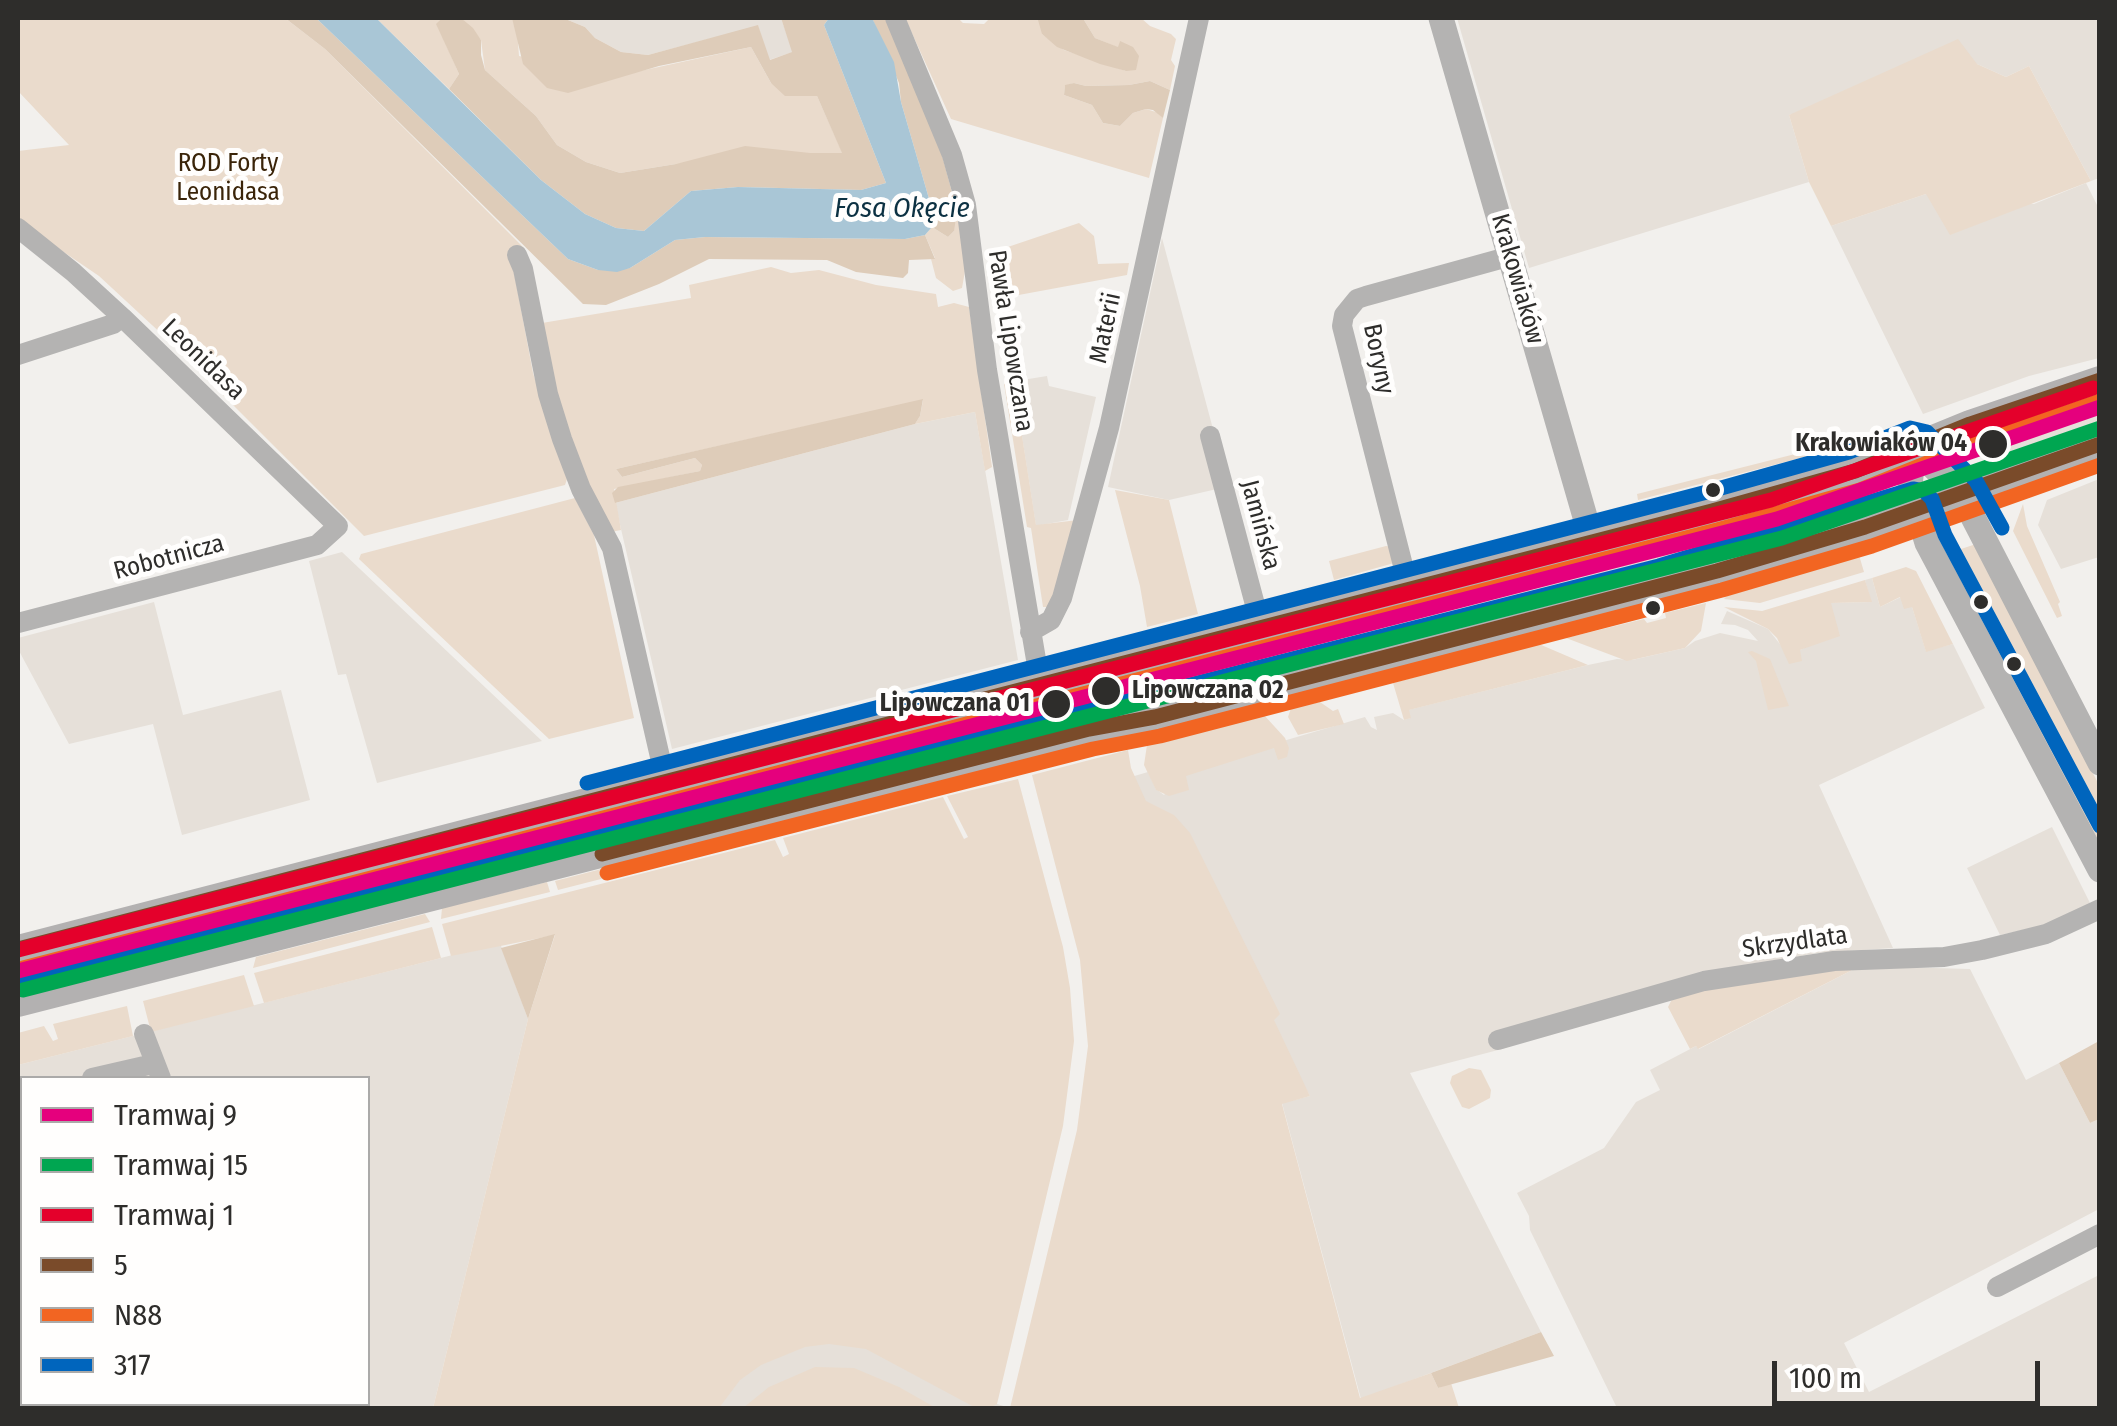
<!DOCTYPE html>
<html>
<head>
<meta charset="utf-8">
<style>
	body { margin:0 }
	#map { position:relative; width:2117px; height:1426px; overflow:hidden; background:#f2f0ed; font-family:"Fira Sans Condensed",sans-serif }
	canvas { display:block }
	.frame { position:absolute; inset:0; border:20px solid #2e2d2b; pointer-events:none }
	.legend { position:absolute; left:20px; top:1076px; width:350px; height:330px; box-sizing:border-box; background:#fffefd; border:2px solid #abaaa9; margin:0; padding:12px 18px; list-style:none; font-size:30px; color:#2e2d2b }
	.legend li { display:flex; align-items:center; gap:20px; height:50px }
	.legend b { width:50px; border:2px solid #abaaa9 }
	.scale { position:absolute; left:1772px; top:1361px; width:268px; height:45px; box-sizing:border-box; border:5px solid #2e2d2b; border-top:0; padding-left:12px; font-size:30px; line-height:35px; white-space:nowrap; color:#2e2d2b; -webkit-text-stroke:8px #fffefd; paint-order:stroke }
</style>
</head>
<body>
<div id="map">
<canvas width="2117" height="1426"></canvas>
<div class="frame"></div>
<ul class="legend">
<li><b style="height:12px;background:#e5007d"></b>Tramwaj 9</li>
<li><b style="height:12px;background:#00a651"></b>Tramwaj 15</li>
<li><b style="height:12px;background:#e4002b"></b>Tramwaj 1</li>
<li><b style="height:12px;background:#7a4b2a"></b>5</li>
<li><b style="height:12px;background:#f26522"></b>N88</li>
<li><b style="height:12px;background:#0065bd"></b>317</li>
</ul>
<div class="scale">100 m</div>
</div>
<script>
const context = document.querySelector('canvas').getContext('2d');
context.lineJoin = 'round';
function fill(path, color) {
  context.fillStyle = color;
  context.fill(path, 'evenodd');
}
function poly(rows) {
  const path = new Path2D();
  for (const r of rows) {
    path.moveTo(r[0], r[1]);
    for (let i = 2; i < r.length; i += 2) path.lineTo(r[i], r[i + 1]);
  }
  return path;
}
function strokePath(path, color, width, dash) {
  context.strokeStyle = color;
  context.lineWidth = width;
  context.lineCap = dash ? 'butt' : 'round';
  context.setLineDash(dash || []);
  context.stroke(path);
}
function label(font, color, halo, rows, align = 'center') {
  context.font = font + ' "Fira Sans Condensed",sans-serif';
  context.lineWidth = 10;
  context.setLineDash([]);
  context.textBaseline = 'middle';
  context.strokeStyle = halo;
  context.fillStyle = color;
  for (const [text, x, y, turn = 0] of rows) {
    context.save();
    context.translate(x, y);
    context.rotate((+turn || 0) * Math.PI / 180);
    context.textAlign = isNaN(turn) ? turn : align;
    if (halo) context.strokeText(text, 0, 0);
    context.fillText(text, 0, 0);
    context.restore();
  }
}
fill(poly([
	[563,18,781,18,793,52,769,60,758,26,648,55,621,52,595,38,585,27],
	[1457,18,2099,18,2099,178,2091,181,2029,66,2006,77,1977,64,1789,115,1809,182,1529,268],
	[2086,183,2099,209,2099,358,2029,376,1923,414,1831,226,1926,194,2034,204],
	[1162,238,1213,429,1217,489,1169,500,1108,487],
	[1047,376,1049,386,1096,397,1068,520,1036,526,1015,392,1012,391,1010,382],
	[2099,404,2099,422,1989,461,1987,458,1982,444],
	[975,412,1018,660,672,749,615,503,915,424],
	[2099,479,2099,557,2061,569,2038,525,2047,500],
	[1885,480,1892,496,1780,531,1082,708,1079,694,1775,515],
	[342,552,542,741,377,783,346,674,338,675,309,561],
	[1872,578,1880,607,1901,597,1912,607,1926,651,1953,644,1985,708,1819,785,1893,948,1817,953,1709,972,1502,1049,1410,1073,1541,1332,1361,1399,1282,1103,1310,1096,1153,824,1131,777,1148,772,1156,789,1164,795,1181,771,1365,717,1371,727,1377,730,1374,717,1393,713,1404,720,1410,718,1408,710,1588,665,1617,659,1632,660,1685,648,1695,641,1720,633,1758,641,1748,630,1735,625,1721,624,1727,611,1768,629,1783,648,1800,650,1811,645,1830,603,1871,602,1865,580],
	[154,602,183,715,281,690,310,800,182,835,153,724,69,744,18,649,18,638],
	[1065,698,1068,712,18,985,18,967],
	[2052,827,2091,905,2051,924,2000,935,1967,868],
	[500,943,528,1019,433,1408,18,1408,18,1065],
	[22,1078,368,1078,368,1404,22,1404],
	[1860,966,1970,969,2026,1080,2059,1063,2090,1123,2099,1119,2099,1209,1844,1343,1869,1392,2099,1275,2099,1408,1617,1408,1530,1230,1529,1216,1517,1193,1604,1148,1636,1102,1660,1090,1650,1070,1696,1046,1699,1049],
	[864,1326,994,1403,1010,1408,702,1408,758,1356]
]), '#e6e0d9');
fill(poly([
	[18,18,285,18,325,49,524,248,512,261,533,373,567,479,565,485,364,536,166,338,99,276,18,221,18,151,69,145,18,91],
	[376,18,442,18,437,24,459,74,449,89],
	[461,18,512,18,517,30,519,56,617,76,751,47,771,83,817,96,843,154,676,164,620,173,586,162,557,145,536,116,485,70,481,40],
	[905,18,958,18,963,23,984,24,990,18,1065,18,1042,34,1064,50,1126,71,1120,42,1119,48,1095,38,1084,20,1072,18,1141,18,1150,26,1171,34,1176,39,1171,60,1175,66,1170,90,1150,81,1129,85,1086,86,1074,83,1065,86,1064,95,1092,105,1103,123,1120,126,1133,113,1146,109,1159,113,1163,118,1149,178,951,119],
	[1958,39,1977,64,2006,77,2029,66,2091,181,1950,235,1926,194,1831,226,1809,182,1789,115],
	[958,211,965,271,962,288,953,291,936,278,931,259,935,258,925,235,932,227,948,237,954,231,954,215],
	[1079,223,1094,236,1098,264,1129,263,1127,275,997,299,990,253],
	[771,267,791,273,819,270,876,285,936,294,938,307,954,303,969,307,992,467,985,471,975,412,915,424,920,416,923,400,616,469,622,477,695,458,702,465,700,471,614,489,621,530,611,532,584,483,559,403,542,323,691,298,689,285],
	[1010,382,1012,391,1015,391,1036,525,1078,520,1050,607,1043,607,1031,528,1027,527,1004,384],
	[1811,450,1816,454,1638,500,1637,494],
	[1877,478,1883,480,1775,515,1621,556,1262,647,1261,641,1683,534],
	[1115,490,1169,500,1198,614,1147,627,1140,586],
	[1892,496,1881,508,1782,537,1084,716,1082,708,1780,531],
	[575,498,594,535,634,718,549,739,359,559,361,554],
	[2023,504,2027,526,2060,602,2058,604,2062,616,2057,618,2013,531],
	[1976,544,2099,785,2099,850,1946,554],
	[1386,546,1392,547,1394,563,1334,580,1329,561],
	[1859,555,1864,572,1760,603,1724,599,1733,589],
	[1906,567,1916,571,1953,644,1926,652,1912,607,1904,609,1900,597,1880,607,1872,578],
	[1865,580,1872,602,1831,603,1840,636,1800,650,1802,661,1789,664,1777,638,1768,629,1724,607,1762,611],
	[1706,603,1701,631,1685,648,1627,661,1566,638,1644,619,1647,623,1666,618,1665,613],
	[1539,644,1588,665,1409,710,1411,718,1404,720,1393,683],
	[1752,651,1770,659,1789,706,1768,710,1756,661,1748,652],
	[1063,691,1065,698,402,870,306,893,305,890],
	[1320,702,1333,711,1338,709,1344,724,1298,735,1288,717,1291,708],
	[1264,715,1285,738,1289,748,1287,757,1278,760,1274,748,1186,776,1189,790,1169,796,1156,790,1144,765,1147,745],
	[1128,750,1131,768,1146,801,1174,815,1190,833,1280,1014,1274,1020,1310,1096,1282,1104,1360,1398,1431,1373,1438,1388,1451,1383,1459,1408,1010,1408,1077,1130,1088,1046,1080,960,1032,775],
	[882,760,884,768,311,914,310,910],
	[1018,779,1063,947,1070,988,1074,1041,1063,1126,997,1404,989,1408,976,1408,866,1349,829,1344,805,1347,761,1365,740,1380,719,1408,433,1408,528,1019,555,935,451,956,442,924,775,840,783,857,789,854,783,838,943,797,964,839,968,837,947,796],
	[768,826,773,835,558,890,555,881],
	[547,882,550,892,441,919,442,908],
	[425,914,430,922,253,968,256,957],
	[432,927,441,958,264,1003,254,973],
	[1860,966,1698,1049,1696,1046,1690,1049,1668,1007,1673,997,1745,981],
	[244,975,254,1006,151,1032,143,1001],
	[127,1006,133,1036,18,1065,18,1033,44,1026,53,1041,58,1039,53,1024],
	[1469,1068,1481,1070,1491,1090,1490,1098,1469,1109,1462,1107,1450,1083,1452,1076],
	[815,1367,854,1368,899,1387,936,1408,743,1408,769,1387]
]), '#eadbcc');
fill(poly([
	[285,18,316,18,568,259,598,270,630,268,675,240,705,237,905,239,925,235,935,259,909,260,908,273,903,278,856,272,827,260,709,259,659,284,606,305,583,304,325,49],
	[442,18,461,18,473,28,481,40,481,55,485,70,536,116,557,145,586,162,620,173,676,164,745,146,810,153,842,153,817,96,785,96,771,83,751,47,659,66,568,93,547,88,523,64,512,18,563,18,585,27,595,38,621,52,648,55,758,25,770,60,792,52,781,18,829,18,824,25,886,183,861,190,738,187,691,191,644,231,616,228,585,214,541,180,449,89,459,74,436,24],
	[872,18,888,18,942,155,957,211,954,231,948,237,932,227,934,216,901,102,899,83],
	[1065,18,1084,20,1095,38,1118,47,1120,41,1133,47,1139,56,1136,70,1126,71,1100,64,1057,47,1042,34,1038,20],
	[1150,81,1170,90,1163,118,1153,110,1146,109,1133,113,1120,126,1103,123,1092,105,1064,95,1065,85,1074,83,1086,86,1129,85],
	[923,399,920,416,915,424,615,503,612,493,618,487,700,471,702,465,695,458,622,477,616,469],
	[555,934,528,1019,501,948],
	[2099,1041,2099,1119,2090,1123,2059,1063],
	[1541,1332,1554,1356,1438,1388,1431,1373]
]), '#deccb9');
fill(poly([
	[316,18,376,18,541,180,585,214,616,228,644,231,691,191,738,187,861,190,886,183,824,25,829,18,872,18,894,62,901,102,934,216,932,227,925,235,905,239,705,237,675,240,630,268,617,272,598,270,568,259]
]), '#a9c6d6');
strokePath(poly([
	[895,18,952,155,966,205,987,370,1040,683],
	[18,228,73,272,122,317,338,526,317,545,18,623],
	[517,255,523,269,548,394,562,439,581,489,612,548,666,783],
	[18,355,113,324,122,317],
	[1210,436,1261,627],
	[1409,589,1342,326,1344,315,1357,299,1366,296,1511,256],
	[1030,632,1051,620,1062,598,1109,428,1199,18],
	[144,1034,161,1078],
	[1498,1040,1704,981,1834,961,1944,957,1982,950,2046,934,2100,909],
	[92,1078,153,1064],
	[18,1097,22,1096],
	[1997,1287,2100,1234],
	[18,1303,22,1302],
	[59,1404,61,1408],
	[236,1404,237,1408]
]), '#b4b3b2', 20);
strokePath(poly([
	[1441,18,1592,541],
	[1914,448,1910,486,1927,543,2100,870],
	[1914,448,1961,494,2100,763]
]), '#b4b3b2', 25);
strokePath(poly([
	[18,949,1712,511,1855,471,1970,424,2100,380],
	[18,1003,1089,729,1155,717,1717,571,1865,527,2100,444]
]), '#b3b1b1', 28);
strokePath(poly([
	[602,854,1089,729,1155,717,1717,571,1865,527,2100,444],
	[18,949,1712,511,1855,471,1970,424,2100,380]
]), '#7a4b2a', 15);
strokePath(poly([
	[607,873,1093,749,1160,736,1722,590,1872,546,2100,465],
	[23,968,1717,530,1860,490,1977,443,2100,401]
]), '#f26522', 15);
strokePath(poly([
	[587,783,1707,492,1849,452,1910,428,1927,432,1976,481,2002,528],
	[18,982,1659,566,1913,489,1924,491,1932,499,1945,535,2100,826]
]), '#0065bd', 15);
strokePath(poly([
	[18,971,1777,519,2100,407]
]), '#e5007d', 15);
strokePath(poly([
	[23,990,1782,538,2100,428]
]), '#00a651', 15);
strokePath(poly([
	[18,950,1771,500,2093,388]
]), '#e4002b', 15);
for (const [x, y, r, color] of [
	[1993,444,16,"#2e2d2b"],
	[1713,490,9,"#2e2d2b"],
	[1981,602,9,"#2e2d2b"],
	[1653,608,9,"#2e2d2b"],
	[2014,664,9,"#2e2d2b"],
	[1106,691,16,"#2e2d2b"],
	[1056,704,16,"#2e2d2b"]
]) {
  const dot = new Path2D();
  dot.arc(x, y, r, 0, 2 * Math.PI);
  context.fillStyle = color;
  context.fill(dot);
  strokePath(dot, '#fffefd', 4);
}
label('25px', '#3a2409', '#fffefd', [
	["ROD Forty",228,164],
	["Leonidasa",228,193]
]);
label('25px', '#2e2d2b', '#fffefd', [
	["Krakowiaków",1517,279,74],
	["Materii",1106,328,-78],
	["Pawła Lipowczana",1010,341,81],
	["Boryny",1378,359,78],
	["Leonidasa",203,360,44],
	["Jamińska",1260,525,75],
	["Robotnicza",169,558,-15],
	["Skrzydlata",1795,943,-8]
]);
label('bold 25px', '#2e2d2b', '#fffefd', [
	["Krakowiaków 04",1967,444],
	["Lipowczana 02",1132,691,"left"],
	["Lipowczana 01",1030,704]
], 'right');
label('italic 28px', '#0c3142', '#fffefd', [
	["Fosa Okęcie",902,209]
]);
</script>
</body>
</html>
